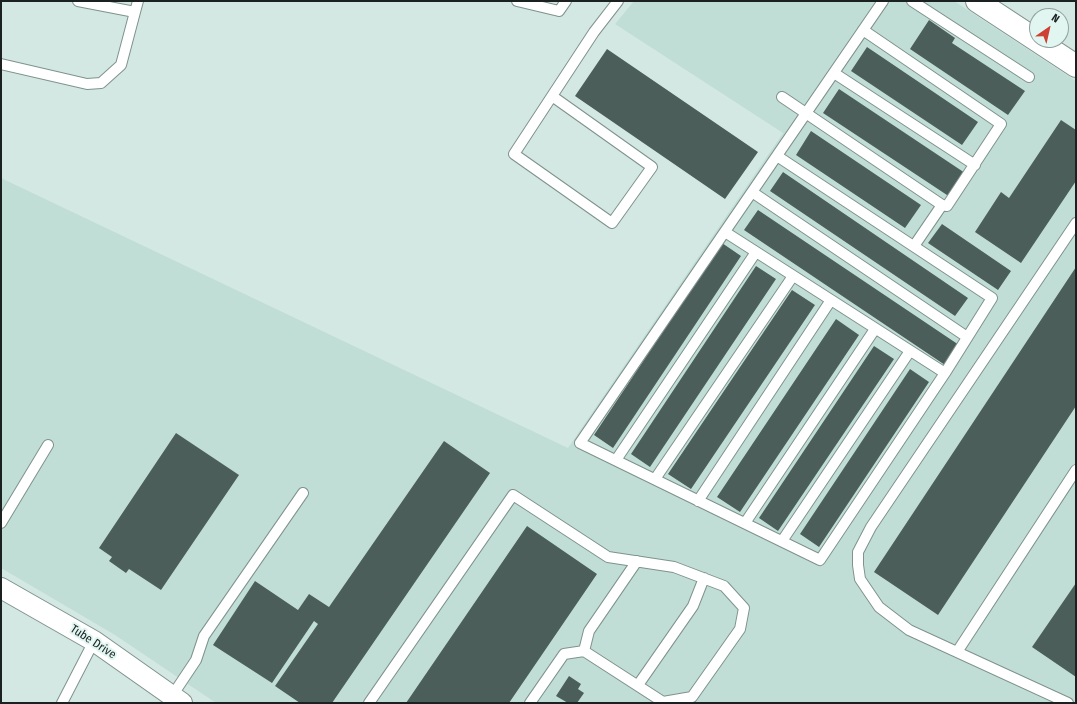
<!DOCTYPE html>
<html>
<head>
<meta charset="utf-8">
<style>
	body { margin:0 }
	#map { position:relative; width:1077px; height:704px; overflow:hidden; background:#d4e8e3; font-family:"Fira Sans Condensed",sans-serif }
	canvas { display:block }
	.frame { position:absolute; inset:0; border:2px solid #1a2120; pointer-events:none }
	.north { position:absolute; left:1029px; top:8px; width:40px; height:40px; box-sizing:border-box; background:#e1f6f1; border:1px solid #91a19d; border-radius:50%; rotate:34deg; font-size:11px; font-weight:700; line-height:16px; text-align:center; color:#1a2120 }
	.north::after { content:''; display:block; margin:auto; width:14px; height:18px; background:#cd4033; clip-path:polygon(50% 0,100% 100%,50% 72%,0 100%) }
</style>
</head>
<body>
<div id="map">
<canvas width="1077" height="704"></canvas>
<div class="frame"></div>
<div class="north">N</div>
</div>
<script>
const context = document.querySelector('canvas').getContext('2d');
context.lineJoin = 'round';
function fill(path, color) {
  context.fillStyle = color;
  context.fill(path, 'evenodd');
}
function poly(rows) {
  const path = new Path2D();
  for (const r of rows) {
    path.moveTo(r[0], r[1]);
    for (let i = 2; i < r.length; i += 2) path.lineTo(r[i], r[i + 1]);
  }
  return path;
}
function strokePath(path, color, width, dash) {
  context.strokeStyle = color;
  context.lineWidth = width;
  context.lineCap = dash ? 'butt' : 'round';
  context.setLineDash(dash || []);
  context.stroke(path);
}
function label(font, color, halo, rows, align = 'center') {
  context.font = font + ' "Fira Sans Condensed",sans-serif';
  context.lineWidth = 4;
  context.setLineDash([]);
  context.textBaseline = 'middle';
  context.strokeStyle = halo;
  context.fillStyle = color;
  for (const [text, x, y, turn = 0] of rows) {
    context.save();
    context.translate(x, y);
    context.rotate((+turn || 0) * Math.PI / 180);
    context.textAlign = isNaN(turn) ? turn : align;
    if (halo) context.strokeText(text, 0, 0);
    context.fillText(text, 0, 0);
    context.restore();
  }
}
fill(poly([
	[634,1,954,1,1076,81,1076,703,216,703,115,635,1,568,1,178,568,448,783,133,615,24]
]), '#c1ded6');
fill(poly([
	[929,20,955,38,952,43,1025,91,1008,115,910,49],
	[867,47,978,122,962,145,851,71],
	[607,49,758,152,725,199,575,96],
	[839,89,965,173,950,197,823,113],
	[1061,120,1076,130,1076,181,1021,263,975,232,1001,192,1009,198],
	[811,131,921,205,905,228,796,155],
	[783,172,968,298,955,316,770,191],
	[758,210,959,345,945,365,744,230],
	[942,224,1011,271,998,290,928,243],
	[722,243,741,256,613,448,594,435],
	[756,266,776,279,650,467,631,454],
	[1076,267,1076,406,938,615,874,572],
	[792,290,815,305,691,489,668,474],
	[836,319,859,335,740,512,717,497],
	[874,346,894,359,778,531,759,518],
	[910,369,929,382,819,547,800,534],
	[176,433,239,475,161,590,129,569,126,573,109,561,112,557,99,548],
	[444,441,490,473,332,703,300,703,275,686,318,624,314,621,272,683,213,645,255,581,298,610,309,594,329,607],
	[527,526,597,574,509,703,406,703],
	[1076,583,1076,677,1032,647],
	[569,676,581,684,578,689,584,693,577,703,568,703,556,696]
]), '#4c5e5a');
const lane = poly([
	[78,1,135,12,138,1],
	[517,1,559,11,566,1],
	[912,1,1029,77],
	[863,30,1001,124,947,206,942,205],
	[1,64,87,84,101,83,121,65,135,12],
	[834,73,975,165],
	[552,96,652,167,612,223,514,154,552,96,594,32,618,1],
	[782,97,942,205,914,246],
	[777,156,992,298,945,373],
	[752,192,967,337],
	[725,232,945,373,820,560,580,443,752,192,883,1],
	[616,460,756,252],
	[655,479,793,276],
	[698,501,831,300],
	[1,523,48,445],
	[745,523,875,329],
	[782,541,910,351],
	[584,651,589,631,637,561],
	[957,652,1076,470],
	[638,685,693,606,704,578],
	[172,696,196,660,204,636,303,493],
	[62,703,94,641],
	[369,703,513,495,608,557,674,567,724,586,744,608,740,629,692,697,663,702,584,651,564,654,530,703],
	[1068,703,909,630,879,607,860,579,858,565,858,552,871,527,1076,223]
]);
const street = poly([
	[1,588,94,641,182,703]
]);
const secondary = poly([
	[977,1,1076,66]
]);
strokePath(lane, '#7f928d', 12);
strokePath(street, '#7f928d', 22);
strokePath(secondary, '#7f928d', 24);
strokePath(lane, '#fff', 10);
strokePath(street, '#fff', 20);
strokePath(secondary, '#fff', 22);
label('12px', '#1a2120', '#e1f6f1', [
	["Tube Drive",93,642,33]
]);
</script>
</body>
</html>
